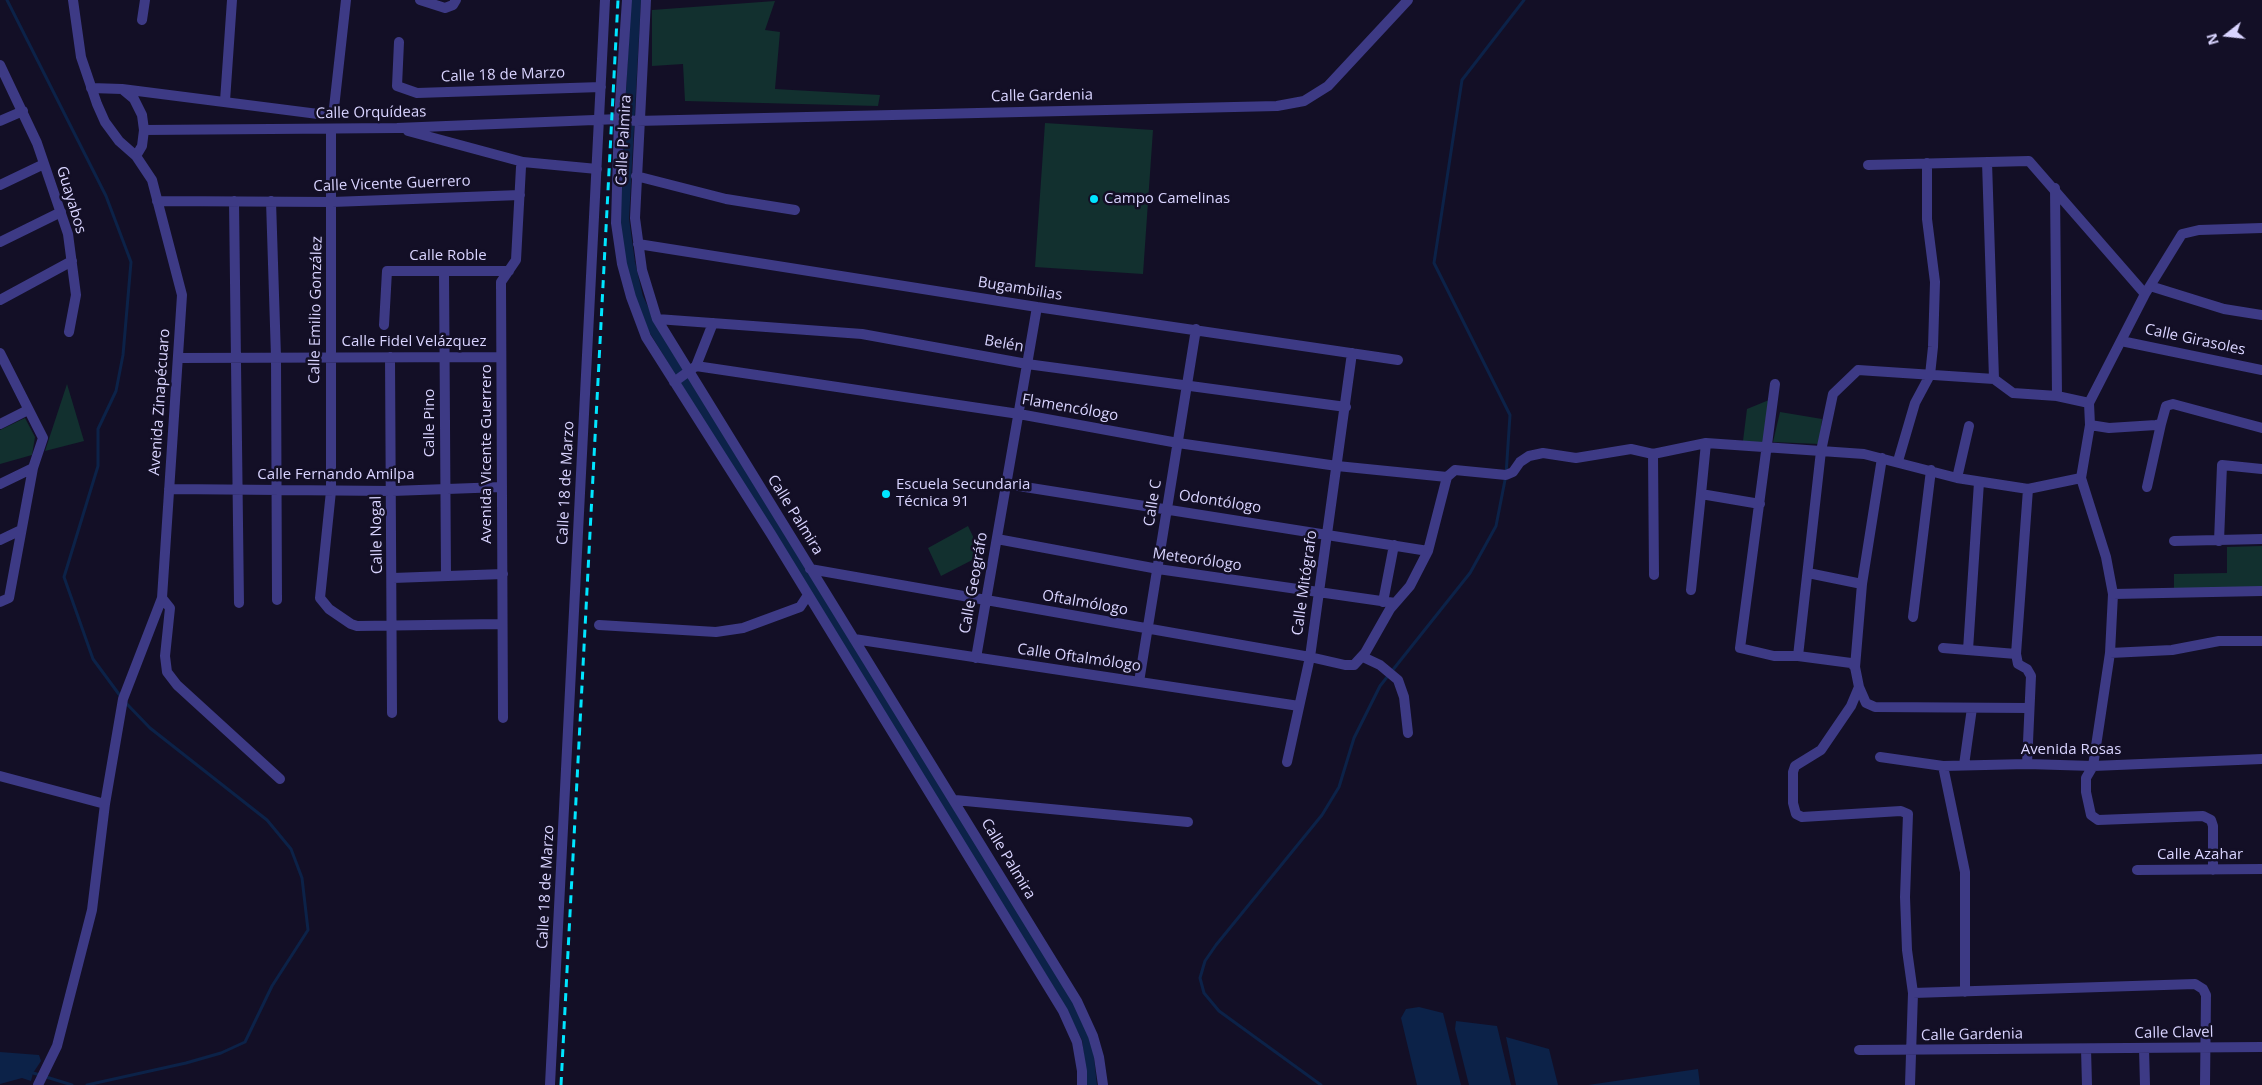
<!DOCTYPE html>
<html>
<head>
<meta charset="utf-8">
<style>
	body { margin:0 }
	#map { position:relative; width:2262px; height:1085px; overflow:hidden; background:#130f26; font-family:"Open Sans",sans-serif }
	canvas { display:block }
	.north { position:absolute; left:2202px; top:10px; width:50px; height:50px; -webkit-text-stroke:4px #130f26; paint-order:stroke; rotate:254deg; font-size:14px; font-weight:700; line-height:20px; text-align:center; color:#d9d4ff }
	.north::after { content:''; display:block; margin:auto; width:18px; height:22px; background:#d9d4ff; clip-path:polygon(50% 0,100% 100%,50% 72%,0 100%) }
</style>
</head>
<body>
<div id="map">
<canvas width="2262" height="1085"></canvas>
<div class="north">N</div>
</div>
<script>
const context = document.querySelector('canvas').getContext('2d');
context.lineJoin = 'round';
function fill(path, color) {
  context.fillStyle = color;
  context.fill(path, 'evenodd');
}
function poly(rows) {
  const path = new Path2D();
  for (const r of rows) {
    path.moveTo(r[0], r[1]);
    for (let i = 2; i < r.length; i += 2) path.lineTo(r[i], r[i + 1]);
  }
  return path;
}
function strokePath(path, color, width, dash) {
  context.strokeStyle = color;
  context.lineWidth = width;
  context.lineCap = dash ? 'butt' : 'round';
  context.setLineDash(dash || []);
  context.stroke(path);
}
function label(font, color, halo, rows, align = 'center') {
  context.font = font + ' "Open Sans",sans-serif';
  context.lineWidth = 5;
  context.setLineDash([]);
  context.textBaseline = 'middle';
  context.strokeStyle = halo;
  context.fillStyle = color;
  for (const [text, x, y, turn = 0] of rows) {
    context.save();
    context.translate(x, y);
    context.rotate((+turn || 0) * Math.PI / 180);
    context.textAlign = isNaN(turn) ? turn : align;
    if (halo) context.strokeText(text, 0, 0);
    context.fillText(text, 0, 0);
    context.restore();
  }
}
fill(poly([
	[775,1,765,30,780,32,775,89,880,95,878,106,685,101,683,64,652,66,652,10],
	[1045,123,1153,130,1143,274,1035,267],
	[67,384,84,441,45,451],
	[1769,400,1763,443,1743,441,1747,409],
	[1780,412,1822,419,1819,444,1773,442],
	[25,418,35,437,32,455,0,464,0,430],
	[968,526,982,555,941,576,928,548],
	[2262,546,2262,587,2174,589,2174,574,2227,573,2227,547]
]), '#12302f');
fill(poly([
	[1419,1007,1443,1013,1461,1085,1417,1085,1401,1018,1406,1009],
	[1456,1021,1497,1026,1511,1085,1469,1085,1455,1029],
	[1506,1037,1549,1049,1558,1085,1516,1085],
	[0,1052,39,1055,41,1061,33,1073,31,1081,22,1078,0,1084],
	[1698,1069,1700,1085,1588,1085]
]), '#0c2248');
strokePath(poly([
	[7,0,106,196,131,262,123,355,116,391,98,429,98,466,64,577,93,659,121,697],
	[30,1072,72,1085],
	[87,1085,186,1063,221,1053,245,1042,272,986,308,930,302,878,291,849,267,820,150,728,125,702],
	[1321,1085,1219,1011,1204,993,1200,978,1205,961,1216,945,1322,815,1339,787,1354,738,1380,686,1470,573,1496,526,1506,475,1510,415,1434,263,1462,80,1524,0]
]), '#0c2248', 3);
strokePath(poly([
	[636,0,624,219,630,262,638,297,652,327,1064,994,1087,1039,1092,1085]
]), '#0c2248', 10);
strokePath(poly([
	[420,0,445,8,453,5,456,0],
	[627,0,619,119,616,223,622,264,631,297,646,337,771,534,1063,1011,1077,1042,1082,1071,1082,1085],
	[646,0,635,218,642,270,657,319,1077,1001,1093,1036,1099,1057,1103,1085],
	[142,20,145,0],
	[399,42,397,86,417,93,601,87],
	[0,65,37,143,68,234,76,295,69,332],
	[91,88,122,89,326,115,333,113,334,108,346,0],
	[122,89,134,99,142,115,144,130,142,146,136,156],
	[225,101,232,0],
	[0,121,23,111],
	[331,129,331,491,320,598,329,609,351,624,357,626,501,624],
	[144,130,397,128,619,119,636,121,1277,106,1304,101,1328,86,1408,0],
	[408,131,523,162,597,169],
	[1868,165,2029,161,2145,294],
	[636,176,726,199,795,210],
	[0,185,44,164],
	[157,201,332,202,520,195],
	[234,201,239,603],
	[271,201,276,357,277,600],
	[0,242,61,212],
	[638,244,1037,307,1398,360],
	[444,271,446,576],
	[2150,286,2224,309,2262,315],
	[0,300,72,261],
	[657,319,862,334,1027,364,1346,407],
	[384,325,387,271,509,271],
	[2121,341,2262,370],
	[0,353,43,438,33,468,9,598,0,602],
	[390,357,392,713],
	[178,358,501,357],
	[696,366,713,323],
	[1994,379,2013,393,2057,396,2055,188],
	[674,382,696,366,1019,414,1178,443,1337,466,1447,477],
	[1775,384,1740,648,1774,656,1798,656,1851,663,1855,667],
	[2057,396,2089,403],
	[0,424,28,410],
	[2090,425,2109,428,2156,425,2161,424,2166,406,2173,404,2262,428],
	[1706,443,1864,454,1957,478,2028,489,2081,478],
	[1653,454,1654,575],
	[1882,458,1862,584,1855,667,1859,687,1851,706,1821,750,1795,766,1793,772,1793,803,1796,814,1802,817,1901,811,1908,814,1905,897,1907,950,1913,993,1910,1085],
	[1898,461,1915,403,1930,375,1933,347,1935,282,1927,219,1927,163],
	[1957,478,1969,426],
	[0,484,33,468],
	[1006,484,1428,551],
	[2147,487,2161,424],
	[169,489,392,491,502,487],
	[997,539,1158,569,1395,603],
	[0,540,21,530],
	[2174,541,2262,539],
	[2219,541,2222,465,2262,469],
	[810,569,1310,657,1345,665,1354,665,1365,653,1390,609,1410,586,1428,551,1447,477,1455,470,1506,475,1513,472,1520,462,1529,456,1543,453,1576,458,1631,449,1653,454,1706,443,1701,494,1760,504],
	[1808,573,1862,584],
	[393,578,503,574],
	[1691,590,1701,494],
	[2113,594,2262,591],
	[162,598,170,608,165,656,167,672,177,685,280,779],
	[1383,602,1394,545],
	[1913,617,1931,470],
	[599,625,716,632,743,628,800,607,808,595],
	[854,639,1299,706],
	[1943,648,2016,654,2018,664,2027,669,2031,676,2027,764],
	[1968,650,1979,482],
	[2110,653,2172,650,2219,641,2262,641],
	[2016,654,2028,489],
	[1798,656,1821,451,1833,394,1858,370,1994,379,1987,162],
	[1363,657,1380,665,1398,680,1404,697,1408,733],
	[976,658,1037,307],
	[1139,682,1196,329],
	[1859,687,1866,703,1875,707,2028,708],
	[503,718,501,282,516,260,521,167,523,162],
	[1880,757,1943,766,2027,764,2093,766,2262,759],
	[1287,762,1310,657,1352,353],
	[1964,765,1972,708],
	[1943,766,1965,872,1965,992],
	[0,776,105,804],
	[955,800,1188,822],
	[2137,870,2262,869],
	[2213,870,2213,826,2211,820,2203,816,2098,820,2091,815,2086,792,2086,778,2093,766,2110,653,2113,594,2106,557,2081,478,2090,425,2089,403,2145,294,2182,234,2199,230,2262,228],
	[1913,993,2195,984,2203,989,2206,995,2205,1085],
	[2144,1048,2145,1085],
	[2086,1049,2087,1085],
	[1859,1050,2262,1047],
	[38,1085,57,1046,92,910,105,804,123,699,162,598,182,295,152,180,136,156,119,141,105,122,97,104,81,57,73,0],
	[550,1085,605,0]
]), '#3d3a85', 10);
strokePath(poly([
	[561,1085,618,0]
]), '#00e5ff', 3, [8, 6]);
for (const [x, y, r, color] of [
	[1094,199,5,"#00e5ff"],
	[886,494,5,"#00e5ff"]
]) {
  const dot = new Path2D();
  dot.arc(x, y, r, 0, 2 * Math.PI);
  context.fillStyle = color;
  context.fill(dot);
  strokePath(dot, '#130f26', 2);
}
label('15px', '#d9d4ff', '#130f26', [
	["Calle 18 de Marzo",503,75,-2],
	["Calle Gardenia",1042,96,-1],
	["Calle Orquídeas",371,113,-1],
	["Calle Palmira",624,140,-87],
	["Calle Vicente Guerrero",392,184,-2],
	["Guayabos",71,200,73],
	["Calle Roble",448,256],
	["Bugambilias",1020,289,9],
	["Calle Emilio González",316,310,-89],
	["Calle Girasoles",2195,340,12],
	["Calle Fidel Velázquez",414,342],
	["Belén",1004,344,10],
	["Avenida Zinapécuaro",160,402,-86],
	["Flamencólogo",1070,408,10],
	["Calle Pino",430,423,-90],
	["Avenida Vicente Guerrero",487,454,-90],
	["Calle Fernando Amilpa",336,475],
	["Calle 18 de Marzo",566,483,-87],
	["Odontólogo",1220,502,9],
	["Calle C",1153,503,-81],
	["Calle Palmira",795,515,58],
	["Calle Nogal",377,535,-91],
	["Meteorólogo",1197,560,8],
	["Calle Geográfo",974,583,-80],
	["Calle Mitógrafo",1305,583,-82],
	["Oftalmólogo",1085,603,10],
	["Calle Oftalmólogo",1079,658,8],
	["Avenida Rosas",2071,750],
	["Calle Azahar",2200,855],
	["Calle Palmira",1008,859,59],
	["Calle 18 de Marzo",546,887,-87],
	["Calle Clavel",2174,1033,-1],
	["Calle Gardenia",1972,1035,-1]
]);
label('15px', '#d9d4ff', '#130f26', [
	["Campo Camelinas",1104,199],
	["Escuela Secundaria",896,485],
	["Técnica 91",896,502]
], 'left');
</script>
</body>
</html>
